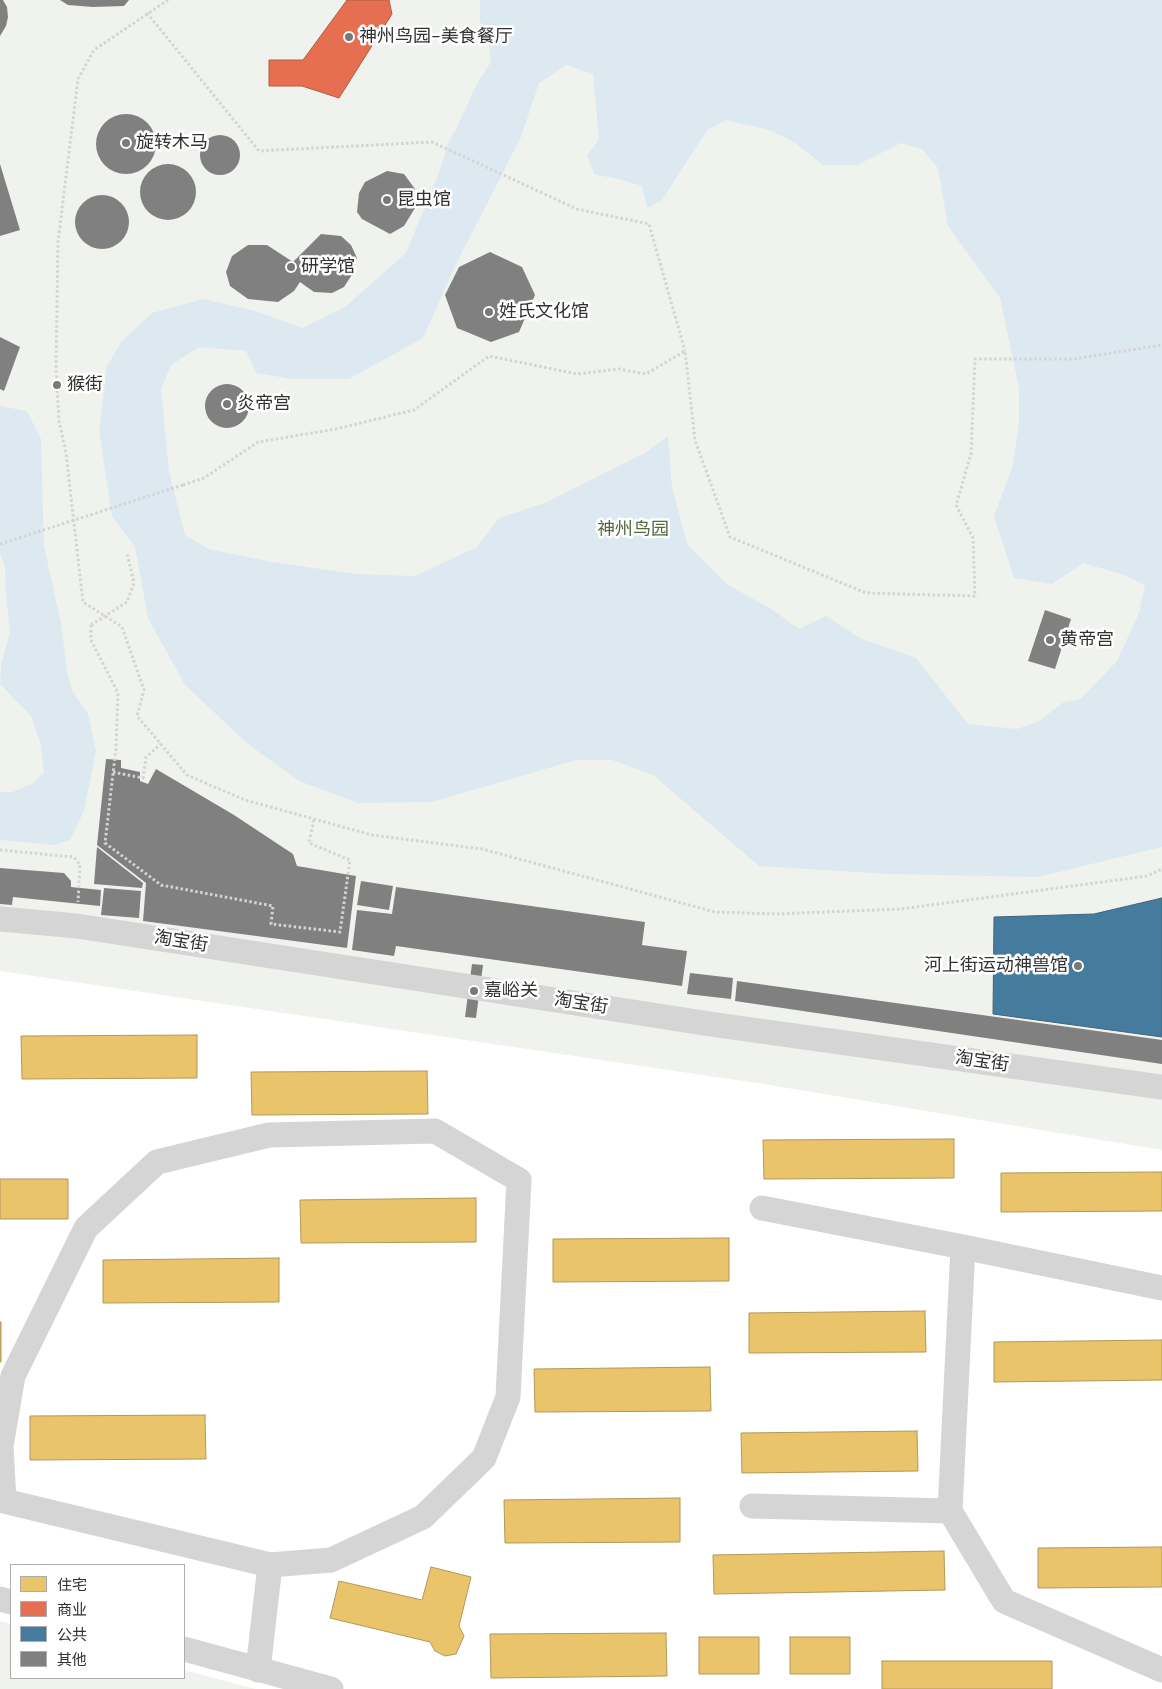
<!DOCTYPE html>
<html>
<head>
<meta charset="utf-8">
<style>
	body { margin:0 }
	#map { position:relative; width:1162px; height:1689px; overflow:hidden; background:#fff; font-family:"DM Sans","Noto Sans SC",sans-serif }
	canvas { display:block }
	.legend { position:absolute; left:10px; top:1564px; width:175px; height:115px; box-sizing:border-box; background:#fff; border:1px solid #adadad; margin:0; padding:6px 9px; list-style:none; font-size:15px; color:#313131 }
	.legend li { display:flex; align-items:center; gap:10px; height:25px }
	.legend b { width:25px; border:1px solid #adadad }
</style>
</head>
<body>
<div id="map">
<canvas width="1162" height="1689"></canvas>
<ul class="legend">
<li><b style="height:14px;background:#e9c46a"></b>住宅</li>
<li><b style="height:14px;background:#e76f51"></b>商业</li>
<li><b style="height:14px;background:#457b9d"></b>公共</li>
<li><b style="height:14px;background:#808080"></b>其他</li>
</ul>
</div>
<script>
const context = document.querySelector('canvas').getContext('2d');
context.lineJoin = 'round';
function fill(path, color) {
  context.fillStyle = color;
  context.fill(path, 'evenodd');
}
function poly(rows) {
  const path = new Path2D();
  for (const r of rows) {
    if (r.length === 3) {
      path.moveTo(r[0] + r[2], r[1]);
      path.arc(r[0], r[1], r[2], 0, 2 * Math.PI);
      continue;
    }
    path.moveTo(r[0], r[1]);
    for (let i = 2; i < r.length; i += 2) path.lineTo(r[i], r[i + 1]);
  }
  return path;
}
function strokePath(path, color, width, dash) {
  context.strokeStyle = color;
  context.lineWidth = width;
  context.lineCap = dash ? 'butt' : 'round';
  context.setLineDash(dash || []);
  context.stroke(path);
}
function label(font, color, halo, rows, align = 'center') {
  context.font = font + ' "DM Sans","Noto Sans SC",sans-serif';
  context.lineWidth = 5;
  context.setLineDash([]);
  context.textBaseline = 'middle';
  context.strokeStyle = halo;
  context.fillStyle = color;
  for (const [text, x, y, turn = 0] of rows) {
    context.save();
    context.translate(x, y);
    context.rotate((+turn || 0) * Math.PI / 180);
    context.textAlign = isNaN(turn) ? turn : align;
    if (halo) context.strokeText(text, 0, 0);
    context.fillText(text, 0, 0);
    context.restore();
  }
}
fill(poly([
	[0,0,1162,0,1162,1150,763,1084,0,971],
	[0,1621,11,1624,11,1678,184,1678,184,1670,256,1689,0,1689]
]), '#f0f3ed');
fill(poly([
	[480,0,1162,0,1162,847,1038,877,888,874,759,866,653,775,612,760,576,760,432,802,358,803,299,781,248,744,185,685,148,618,135,547,112,516,99,431,107,366,122,341,152,313,203,299,256,311,302,328,345,307,406,253,440,170,449,141,455,131,478,82,491,62,487,30,480,22],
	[566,65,593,74,599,139,587,156,595,175,615,178,642,186,647,208,662,200,707,130,726,120,769,130,794,142,823,165,857,165,901,143,922,149,938,168,948,226,1000,298,1019,388,1019,422,1013,465,994,516,1014,578,1052,584,1083,563,1121,574,1145,585,1139,613,1117,661,1081,699,1064,702,1039,721,1017,729,968,724,916,658,860,638,826,616,799,629,770,608,728,585,687,544,672,487,668,436,645,453,547,502,499,518,477,547,415,576,356,574,272,562,209,549,185,535,169,471,161,389,171,365,199,347,246,351,256,373,292,379,349,379,423,338,457,262,521,137,539,83],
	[0,406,27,411,41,439,44,546,61,623,68,676,73,692,88,714,96,751,84,811,70,840,55,845,0,840,0,792,12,792,32,784,44,773,41,745,31,716,0,684,1,666,10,632,6,596,5,568,0,553]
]), '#dde9f0');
const homes = poly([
	[197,1035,197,1078,22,1079,21,1036,197,1035],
	[427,1071,428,1114,252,1115,251,1072,427,1071],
	[954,1139,954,1178,764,1179,763,1140,954,1139],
	[1162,1172,1162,1211,1001,1212,1001,1173,1162,1172],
	[0,1179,68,1179,68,1219,0,1219,0,1179],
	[476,1198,476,1242,301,1243,300,1200,476,1198],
	[729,1238,729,1281,553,1282,553,1239,729,1238],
	[279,1258,279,1302,103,1303,103,1260,279,1258],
	[925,1311,926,1352,749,1353,749,1313,925,1311],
	[0,1322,1,1322,1,1362,0,1362,0,1322],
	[1162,1340,1162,1380,994,1382,994,1342,1162,1340],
	[710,1367,711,1411,535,1412,534,1369,710,1367],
	[205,1415,206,1459,30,1460,30,1416,205,1415],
	[917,1431,918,1471,742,1473,741,1433,917,1431],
	[680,1498,680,1542,505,1543,504,1500,680,1498],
	[1162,1547,1162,1587,1038,1588,1038,1548,1162,1547],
	[944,1551,945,1590,714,1594,713,1555,944,1551],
	[431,1567,471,1577,459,1626,464,1636,456,1654,445,1656,435,1651,430,1642,330,1618,339,1581,422,1600,431,1567],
	[666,1633,667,1676,491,1678,490,1634,666,1633],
	[699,1637,759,1637,759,1674,699,1674,699,1637],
	[790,1637,850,1637,850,1674,790,1674,790,1637],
	[882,1661,1052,1661,1052,1689,882,1689,882,1661]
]);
fill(homes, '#e9c46a');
strokePath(homes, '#b29859', 1);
const shops = poly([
	[347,0,389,0,392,14,339,98,302,86,269,86,269,60,303,60,347,0]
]);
fill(shops, '#e76f51');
strokePath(shops, '#b05c47', 1);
const public = poly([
	[1162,898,1162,1037,993,1014,994,917,1094,914,1162,898]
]);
fill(public, '#457b9d');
strokePath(public, '#3f657d', 1);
fill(poly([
	[0,0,3,0,7,7,8,17,6,26,0,36],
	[60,0,129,0,124,6,93,7,68,5],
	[126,144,30],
	[220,155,20],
	[168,192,28],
	[0,164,20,230,0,236],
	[387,171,404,174,415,189,415,208,404,226,390,234,362,219,357,212,359,193,365,182],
	[102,222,27],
	[321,234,341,236,351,245,357,258,353,273,344,287,332,293,314,292,300,282,294,291,278,302,248,299,230,286,226,272,232,256,248,245,267,245,293,262],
	[490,252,522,267,535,295,519,332,491,342,457,328,445,295,459,267],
	[0,337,20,347,4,391,0,389],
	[227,406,22],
	[1045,610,1071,619,1055,669,1028,661],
	[106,759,121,760,121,768,140,772,140,781,148,784,156,769,234,815,293,854,297,866,356,876,347,948,143,921,146,883,97,845],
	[97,847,143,883,142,888,94,884],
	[0,868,64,873,71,881,71,887,101,890,100,906,13,897,12,905,0,904],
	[361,881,393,886,389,910,357,905],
	[396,887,645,922,642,945,687,951,682,986,396,946,394,956,352,950,357,910,392,914],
	[104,888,141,891,139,918,101,915],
	[472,964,483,965,476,1018,465,1017],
	[690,973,733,978,731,999,687,994],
	[737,981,1162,1040,1162,1064,735,1001]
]), '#808080');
strokePath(poly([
	[168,0,94,50,78,79,58,242,56,368,59,421,66,453,83,602,122,627,144,690,137,716,187,775,245,800,372,835,482,849,715,912,776,914,901,909,1147,876,1162,869],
	[147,13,259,151,432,142,577,209,649,224,685,351],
	[183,485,204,478,258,442,336,429,414,410,489,356,577,374,619,369,646,374,685,351,695,440,730,537,866,593,975,596,973,538,956,505,971,454,975,359,1074,359,1162,345],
	[91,625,91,640,118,693,116,748,105,843,161,885,273,906,271,924,340,932,350,860,309,843,314,819],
	[113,772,143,778,146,757,161,744],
	[0,850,74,857,80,865,78,902]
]), '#d4d4d4', 3, [2.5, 2.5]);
strokePath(poly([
	[0,919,77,926,717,1025,1162,1087],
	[762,1208,963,1247],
	[1162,1288,963,1247,950,1511,1004,1601,1162,1670],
	[752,1506,950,1511],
	[0,1599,11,1602],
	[184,1649,331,1689],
	[258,1670,270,1565,4,1501,1,1446,13,1376,86,1228,157,1162,269,1135,435,1131,519,1180,508,1397,484,1458,423,1517,331,1560,270,1565]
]), '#d5d5d5', 25);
strokePath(poly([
	[0,544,183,485],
	[91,625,127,602,134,583,127,553]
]), '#d4d4d4', 3, [2.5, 2.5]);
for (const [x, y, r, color] of [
	[349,37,5,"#797979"],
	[126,143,5,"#797979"],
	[387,200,5,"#797979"],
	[291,267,5,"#797979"],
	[489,312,5,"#797979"],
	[57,385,5,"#797979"],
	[227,404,5,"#797979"],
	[1050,640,5,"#797979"],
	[1078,966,5,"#797979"],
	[474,991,5,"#797979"]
]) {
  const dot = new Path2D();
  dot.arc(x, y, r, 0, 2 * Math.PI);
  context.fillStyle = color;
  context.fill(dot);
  strokePath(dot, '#fff', 2);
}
label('18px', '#313131', '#fff', [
	["神州鸟园-美食餐厅",359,37],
	["旋转木马",136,143],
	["昆虫馆",397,200],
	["研学馆",301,267],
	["姓氏文化馆",499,312],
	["猴街",67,385],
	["炎帝宫",237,404],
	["黄帝宫",1060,640],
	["河上街运动神兽馆",1068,966,"right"],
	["嘉峪关",484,991]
], 'left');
label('18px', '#546a42', '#fff', [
	["神州鸟园",633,530]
]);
label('18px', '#313131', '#fff', [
	["淘宝街",181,942,9],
	["淘宝街",581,1004,9],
	["淘宝街",982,1062,8]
]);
</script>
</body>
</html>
